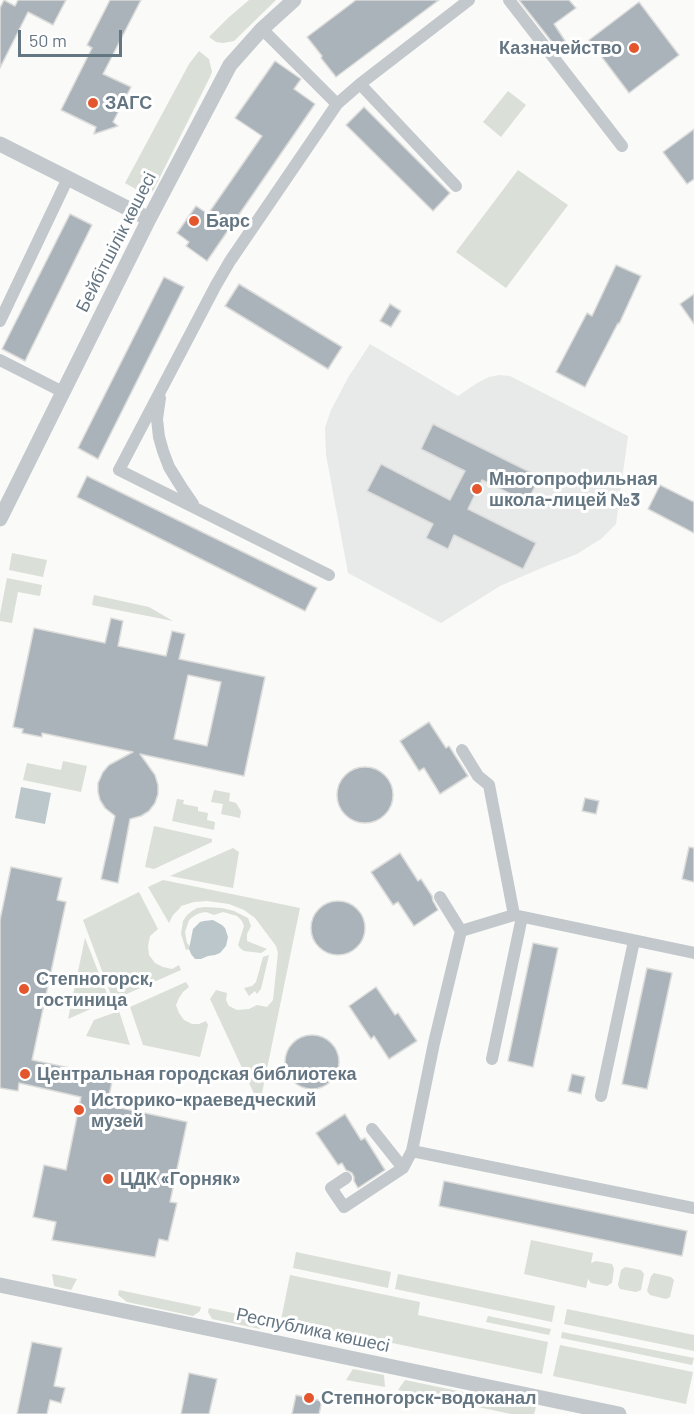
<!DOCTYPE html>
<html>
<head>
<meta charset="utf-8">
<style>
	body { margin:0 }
	#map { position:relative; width:694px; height:1414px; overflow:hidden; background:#fafaf8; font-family:Barlow,sans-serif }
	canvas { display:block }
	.scale { position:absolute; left:18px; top:30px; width:104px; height:27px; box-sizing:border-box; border:3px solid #657683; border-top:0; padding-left:8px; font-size:18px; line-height:21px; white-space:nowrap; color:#657683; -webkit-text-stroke:4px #fff; paint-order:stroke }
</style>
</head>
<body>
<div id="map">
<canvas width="694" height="1414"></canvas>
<div class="scale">50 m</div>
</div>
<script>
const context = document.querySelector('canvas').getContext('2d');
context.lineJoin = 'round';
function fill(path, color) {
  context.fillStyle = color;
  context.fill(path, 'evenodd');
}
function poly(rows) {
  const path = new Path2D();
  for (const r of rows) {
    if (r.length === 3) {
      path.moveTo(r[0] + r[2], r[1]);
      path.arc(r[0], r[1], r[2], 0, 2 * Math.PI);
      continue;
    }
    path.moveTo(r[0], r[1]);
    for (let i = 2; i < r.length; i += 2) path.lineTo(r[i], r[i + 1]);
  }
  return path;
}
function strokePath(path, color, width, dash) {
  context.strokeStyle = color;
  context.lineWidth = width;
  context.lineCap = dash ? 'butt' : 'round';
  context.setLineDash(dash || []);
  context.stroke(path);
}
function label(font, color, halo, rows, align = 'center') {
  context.font = font + ' Barlow,sans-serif';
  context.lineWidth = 6;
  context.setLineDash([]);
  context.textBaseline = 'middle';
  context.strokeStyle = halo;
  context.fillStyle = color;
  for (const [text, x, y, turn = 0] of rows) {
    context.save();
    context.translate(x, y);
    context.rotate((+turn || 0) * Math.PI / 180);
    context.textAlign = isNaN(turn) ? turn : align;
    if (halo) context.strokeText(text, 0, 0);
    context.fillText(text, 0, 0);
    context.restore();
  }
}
fill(poly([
	[370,344,458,396,477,383,489,377,499,375,510,376,628,436,616,524,601,539,577,554,544,567,500,586,441,623,348,573,326,455,325,428,331,410,349,376]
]), '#e8e9e9');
fill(poly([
	[249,0,276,0,234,41,223,43,216,42,209,37,228,18],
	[199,51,209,59,212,72,210,77,153,191,141,192,125,183,189,64],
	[508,91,526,105,501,137,483,122],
	[518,170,568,205,506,288,456,252],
	[12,553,47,560,43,577,9,570],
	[7,578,42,585,40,596,18,592,12,623,0,621,0,614],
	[94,595,149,607,173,621,92,605],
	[63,761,87,766,81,792,23,780,27,763,61,770],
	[214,790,230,793,229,801,236,803,241,811,240,818,221,814,223,804,211,802],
	[177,799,184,800,183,804,198,807,198,811,208,813,207,820,215,822,214,830,172,821],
	[154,826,212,839,212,842,154,869,145,867],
	[233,848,239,852,233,888,170,876],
	[163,880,300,908,261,1098,256,1098,210,999,216,990,227,993,226,1000,229,1006,237,1010,249,1009,257,1005,267,1007,273,1000,278,953,276,946,255,918,244,910,229,904,207,901,194,902,181,906,180,908,173,915,169,923,148,887],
	[139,892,158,929,150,936,148,946,149,955,155,963,163,967,172,969,179,965,181,970,113,1000,83,920],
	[205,907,222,908,234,911,248,918,251,926,247,934,247,941,267,949,261,953,244,951,240,948,238,945,244,926,242,921,237,916,223,912,214,915,206,912,200,913,194,916,189,920,185,932,187,943,190,946,189,949,186,950,181,934,183,921,187,915,192,911,197,908],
	[85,938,107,994,104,1003,68,1019],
	[269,955,261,989,257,994,255,991,249,996,244,988,252,986,256,982,263,957],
	[186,982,189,987,183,992,179,998,176,1005,179,1013,184,1020,192,1024,199,1024,206,1021,208,1025,200,1057,143,1045,130,1007],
	[119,1011,130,1045,86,1036,94,1020],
	[531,1240,593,1253,591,1263,596,1261,612,1264,614,1269,612,1283,607,1286,591,1283,588,1279,586,1288,524,1274],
	[296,1252,391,1272,388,1288,293,1268],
	[625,1267,641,1270,644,1274,641,1290,636,1292,620,1289,618,1285,621,1270],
	[654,1273,671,1277,674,1280,670,1297,666,1299,650,1295,647,1291,651,1276],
	[52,1274,53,1274,77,1279,71,1290,54,1286],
	[398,1274,555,1306,552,1322,395,1289],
	[290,1275,420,1302,418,1315,548,1342,542,1374,281,1320],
	[119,1290,201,1307,200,1311,193,1316,127,1302,118,1295],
	[209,1308,262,1319,260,1329,212,1319,208,1312],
	[567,1309,694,1335,694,1351,564,1324],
	[488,1316,551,1329,549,1335,486,1322],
	[562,1332,694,1358,692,1365,561,1338],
	[560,1345,693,1372,686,1404,553,1376],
	[353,1369,384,1375,385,1387,346,1380],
	[405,1380,536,1407,534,1414,511,1414,398,1390]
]), '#dadfd7');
fill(poly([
	[21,787,51,793,45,824,15,818],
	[213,920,222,925,225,928,228,937,226,946,220,953,215,955,208,956,201,959,195,959,191,954,189,949,193,929,200,922,204,921]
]), '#bbc7cb');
const building = poly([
	[4,0,15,6,18,0,66,0,53,25,28,12,0,68,0,8,4,0],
	[110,0,141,0,103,74,131,87,113,122,118,126,94,134,96,127,61,110,92,48,87,45,110,0],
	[356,0,439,0,336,77,321,58,322,56,307,37,356,0],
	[519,0,569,0,576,8,554,24,571,50,563,56,519,0],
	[639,2,679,55,629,93,589,40,639,2],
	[275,61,301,79,294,89,315,104,207,261,186,246,189,242,177,233,196,206,208,214,262,136,235,118,275,61],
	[364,107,450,193,433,211,346,125,364,107],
	[694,129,694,179,687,184,663,152,694,129],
	[70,214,92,225,25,361,2,349,70,214],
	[616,265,641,276,619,324,618,323,585,387,556,372,587,313,592,316,616,265],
	[164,277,184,287,98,459,78,448,164,277],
	[239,284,342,347,328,369,225,306,239,284],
	[694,294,694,324,680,304,694,294],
	[390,304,401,311,391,327,380,321,390,304],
	[433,424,540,477,527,502,482,480,468,509,536,543,523,569,454,535,448,549,426,538,433,524,367,491,381,464,450,500,465,471,421,449,433,424],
	[87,476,317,588,305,611,77,497,87,476],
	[660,485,694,502,694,533,648,509,660,485],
	[111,618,123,621,118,646,166,656,172,631,185,634,179,659,265,677,244,776,140,754,155,775,158,785,158,794,155,803,149,811,141,816,130,819,118,883,101,879,115,816,105,808,100,800,98,792,98,783,103,772,109,765,133,752,42,733,42,737,22,733,23,729,13,727,34,628,105,643,111,618],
	[188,675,221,682,207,746,174,739,188,675],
	[429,722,446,748,449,746,468,776,440,794,424,768,419,771,400,741,429,722],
	[365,795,28],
	[585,798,599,801,596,814,582,811,585,798],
	[689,847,694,848,694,882,682,879,689,847],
	[400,853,418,881,421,879,432,896,433,901,438,910,414,926,398,902,393,905,371,872,400,853],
	[11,867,62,878,57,900,66,902,32,1060,113,1077,107,1105,187,1122,170,1202,177,1203,168,1241,159,1239,155,1257,52,1240,56,1222,33,1217,44,1165,66,1170,81,1097,19,1083,18,1091,0,1088,0,920,11,867],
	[338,928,27],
	[533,943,558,948,533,1067,508,1061,533,943],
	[647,968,672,973,647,1089,622,1084,647,968],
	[376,987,395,1015,398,1013,417,1041,389,1059,374,1036,371,1039,349,1006,376,987],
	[312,1062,27],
	[572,1074,585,1077,581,1094,568,1091,572,1074],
	[345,1114,361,1140,365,1138,385,1170,358,1188,354,1181,354,1177,352,1173,346,1170,342,1163,338,1165,316,1133,345,1114],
	[444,1181,687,1231,682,1256,439,1206,444,1181],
	[32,1342,62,1348,54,1386,65,1388,61,1403,50,1400,47,1414,17,1414,32,1342],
	[189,1373,217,1379,209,1414,181,1414,189,1373],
	[296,1395,322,1401,319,1414,292,1414,296,1395]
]);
fill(building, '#aab3b9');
strokePath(building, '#dcdcda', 1.5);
strokePath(poly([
	[509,0,622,146],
	[262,29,337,104],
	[360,84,456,186],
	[0,321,68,178],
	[0,360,63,392],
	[160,398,157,419,159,437,163,451,169,467,182,488,193,504],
	[329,575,119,470,216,285,230,261,337,104,360,84,469,0],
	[462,750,478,776,489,785,514,915],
	[440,897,461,931],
	[492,1059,522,917],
	[601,1096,634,941],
	[372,1129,403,1168],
	[412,1151,694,1208],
	[346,1178,331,1188,344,1207,403,1168,412,1151,434,1043,461,931,514,915,694,953]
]), '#c3c8cc', 12);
strokePath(poly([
	[0,144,149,219],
	[0,519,149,219,230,65,262,29,294,0],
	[0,1285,619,1414]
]), '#c3c8cc', 15);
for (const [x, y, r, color] of [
	[634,48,6,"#e4572e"],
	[93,103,6,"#e4572e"],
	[194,221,6,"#e4572e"],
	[477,489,6,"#e4572e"],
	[24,989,6,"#e4572e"],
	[25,1074,6,"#e4572e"],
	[79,1110,6,"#e4572e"],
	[108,1179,6,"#e4572e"],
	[309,1398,6,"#e4572e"]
]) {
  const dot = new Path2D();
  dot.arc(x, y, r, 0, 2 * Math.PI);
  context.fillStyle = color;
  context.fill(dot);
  strokePath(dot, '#fff', 2);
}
label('bold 18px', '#657683', '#fff', [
	["Казначейство",622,48,"right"],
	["ЗАГС",105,103],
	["Барс",206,221],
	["Многопрофильная",489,479],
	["школа-лицей №3",489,500],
	["Степногорск,",36,979],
	["гостиница",36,1000],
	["Центральная городская библиотека",37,1074],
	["Историко-краеведческий",91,1100],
	["музей",91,1121],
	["ЦДК «Горняк»",120,1179],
	["Степногорск-водоканал",321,1398]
], 'left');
label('18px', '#657683', '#fff', [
	["Бейбітшілік көшесі",116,242,-63],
	["Республика көшесі",313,1330,12]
]);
</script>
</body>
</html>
